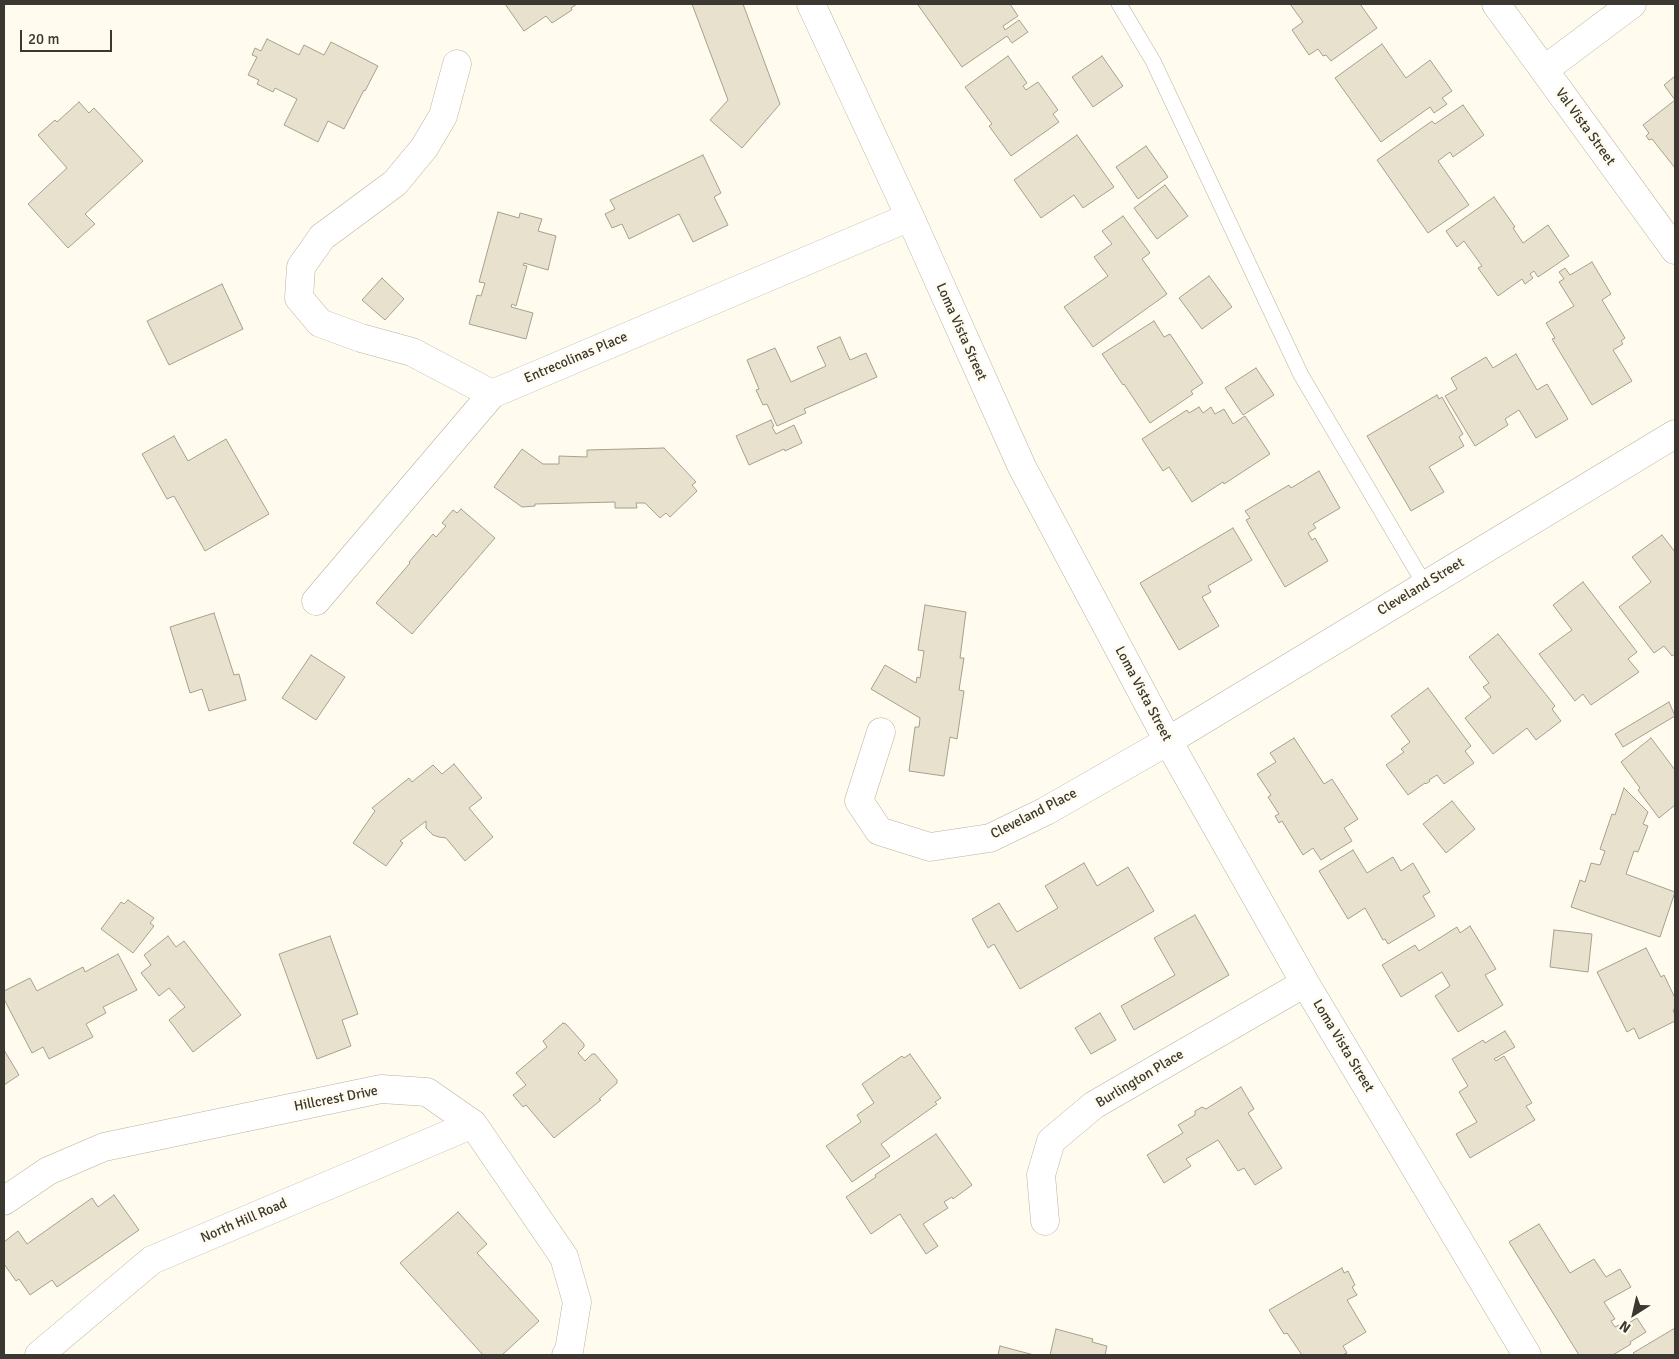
<!DOCTYPE html>
<html>
<head>
<meta charset="utf-8">
<style>
	body { margin:0 }
	#map { position:relative; width:1679px; height:1359px; overflow:hidden; background:#fffbee; font-family:Signika,sans-serif }
	canvas { display:block }
	.frame { position:absolute; inset:0; border:5px solid #3a3830; pointer-events:none }
	.north { position:absolute; left:1609px; top:1289px; width:50px; height:50px; -webkit-text-stroke:4px #fffbee; paint-order:stroke; rotate:215deg; font-size:14px; font-weight:700; line-height:20px; text-align:center; color:#3a3830 }
	.north::after { content:''; display:block; margin:auto; width:18px; height:22px; background:#3a3830; clip-path:polygon(50% 0,100% 100%,50% 72%,0 100%) }
	.scale { position:absolute; left:20px; top:30px; width:92px; height:22px; box-sizing:border-box; border:2px solid #3a3830; border-top:0; padding-left:6px; font-size:15px; line-height:18px; white-space:nowrap; color:#3a3830; -webkit-text-stroke:4px #fffbee; paint-order:stroke }
</style>
</head>
<body>
<div id="map">
<canvas width="1679" height="1359"></canvas>
<div class="frame"></div>
<div class="north">N</div>
<div class="scale">20 m</div>
</div>
<script>
const context = document.querySelector('canvas').getContext('2d');
context.lineJoin = 'round';
function fill(path, color) {
  context.fillStyle = color;
  context.fill(path, 'evenodd');
}
function poly(rows) {
  const path = new Path2D();
  for (const r of rows) {
    path.moveTo(r[0], r[1]);
    for (let i = 2; i < r.length; i += 2) path.lineTo(r[i], r[i + 1]);
  }
  return path;
}
function strokePath(path, color, width, dash) {
  context.strokeStyle = color;
  context.lineWidth = width;
  context.lineCap = dash ? 'butt' : 'round';
  context.setLineDash(dash || []);
  context.stroke(path);
}
function label(font, color, halo, rows, align = 'center') {
  context.font = font + ' Signika,sans-serif';
  context.lineWidth = 5;
  context.setLineDash([]);
  context.textBaseline = 'middle';
  context.strokeStyle = halo;
  context.fillStyle = color;
  for (const [text, x, y, turn = 0] of rows) {
    context.save();
    context.translate(x, y);
    context.rotate((+turn || 0) * Math.PI / 180);
    context.textAlign = isNaN(turn) ? turn : align;
    if (halo) context.strokeText(text, 0, 0);
    context.fillText(text, 0, 0);
    context.restore();
  }
}
const building = poly([
	[505,4,577,4,571,8,572,10,552,23,546,16,524,31,505,4],
	[692,4,743,4,780,104,742,148,710,120,728,100,692,4],
	[920,4,1010,4,1018,16,1003,26,1005,30,1019,20,1028,32,1012,43,1007,36,962,67,918,5,920,4],
	[1290,4,1360,4,1377,28,1331,61,1326,55,1323,56,1318,49,1309,55,1292,30,1303,22,1290,4],
	[267,39,299,55,304,45,324,55,331,42,378,66,365,91,364,90,344,129,328,121,318,142,284,125,297,99,275,88,273,92,257,84,259,80,248,75,257,57,252,55,255,48,261,51,267,39],
	[1382,44,1406,78,1430,60,1452,91,1442,98,1447,104,1434,113,1430,107,1381,142,1335,78,1382,44],
	[1008,56,1027,83,1023,86,1026,90,1038,82,1058,110,1053,114,1059,122,1011,156,989,126,992,124,965,87,1008,56],
	[1102,56,1123,86,1093,107,1072,77,1102,56],
	[1675,76,1675,100,1664,85,1675,76],
	[1675,100,1675,168,1652,139,1649,140,1646,136,1649,133,1643,125,1675,100],
	[79,102,89,113,94,108,143,161,85,214,95,224,68,248,28,204,67,168,38,135,55,120,57,122,79,102],
	[1463,105,1484,135,1453,157,1450,152,1438,161,1469,205,1428,233,1377,160,1432,121,1435,124,1463,105],
	[1077,135,1114,187,1083,208,1074,195,1041,218,1014,180,1077,135],
	[1146,146,1168,177,1138,199,1116,167,1146,146],
	[703,155,721,193,714,197,728,225,693,242,679,214,629,239,622,224,612,228,605,214,615,209,610,200,703,155],
	[1165,185,1188,216,1157,239,1134,208,1165,185],
	[1494,197,1515,227,1513,228,1523,243,1548,225,1569,256,1538,277,1534,271,1530,274,1533,278,1525,284,1522,279,1498,296,1478,268,1482,266,1464,241,1457,247,1446,231,1494,197],
	[498,212,519,218,520,213,542,219,538,231,556,236,548,270,524,263,523,265,527,266,516,306,512,304,511,307,533,313,526,339,469,324,477,295,481,296,485,283,479,282,498,212],
	[1123,216,1150,253,1142,259,1167,294,1093,347,1064,307,1108,276,1094,257,1112,244,1102,231,1123,216],
	[1592,262,1611,294,1602,300,1625,338,1621,341,1623,344,1613,350,1632,381,1592,405,1552,339,1555,338,1546,323,1574,306,1559,282,1564,279,1559,272,1565,268,1570,275,1592,262],
	[1209,276,1232,307,1202,329,1179,298,1209,276],
	[382,278,404,299,385,320,362,300,382,278],
	[222,284,243,329,169,365,147,321,222,284],
	[1154,321,1164,337,1170,334,1203,383,1191,391,1193,394,1150,423,1124,384,1123,385,1102,354,1154,321],
	[840,337,850,360,866,353,877,377,804,409,806,413,777,426,767,404,763,405,756,390,759,389,747,360,775,348,791,382,826,366,817,347,840,337],
	[1516,354,1537,390,1547,384,1568,419,1536,438,1519,410,1505,419,1508,425,1475,446,1445,396,1457,389,1451,378,1486,357,1493,368,1516,354],
	[1256,368,1274,395,1243,415,1225,388,1256,368],
	[1437,395,1439,399,1442,397,1463,434,1459,437,1464,446,1429,467,1444,492,1411,511,1367,436,1437,395],
	[1199,407,1203,413,1211,407,1215,414,1224,409,1233,424,1245,416,1270,454,1224,484,1223,482,1192,502,1169,467,1163,471,1142,439,1187,410,1189,413,1199,407],
	[771,420,774,426,772,427,776,434,794,425,802,443,785,451,784,449,749,465,736,436,771,420],
	[174,436,188,461,226,439,269,514,205,551,174,496,167,499,142,454,174,436],
	[664,448,696,482,692,485,697,491,670,517,666,513,660,518,645,503,636,503,637,508,615,508,615,502,535,504,535,506,522,507,494,487,522,449,543,464,559,464,559,456,587,457,587,450,664,448],
	[1319,471,1340,508,1313,524,1316,528,1308,533,1312,540,1315,538,1328,561,1285,587,1246,520,1250,518,1245,511,1289,485,1291,488,1319,471],
	[461,509,495,538,412,634,376,603,410,563,409,562,433,534,436,537,446,526,442,523,453,510,457,513,461,509],
	[1233,528,1252,560,1208,586,1211,592,1202,597,1219,626,1179,650,1140,583,1233,528],
	[1662,535,1675,552,1675,654,1672,656,1664,646,1654,653,1619,607,1651,582,1632,557,1662,535],
	[1583,582,1637,652,1628,659,1639,672,1591,705,1583,694,1575,701,1539,654,1572,630,1553,605,1583,582],
	[925,605,966,612,960,658,964,658,959,690,964,691,957,739,950,737,944,776,909,771,915,727,919,727,920,718,871,689,885,665,916,683,917,677,920,678,924,651,918,650,925,605],
	[214,613,234,675,239,674,246,700,209,711,202,689,190,693,170,627,214,613],
	[1498,634,1555,706,1552,709,1561,721,1536,740,1527,728,1493,754,1465,718,1491,697,1483,687,1489,683,1469,657,1498,634],
	[311,655,345,677,316,720,282,698,311,655],
	[1428,688,1471,746,1465,751,1474,763,1444,784,1437,775,1429,780,1430,781,1426,784,1425,783,1408,795,1386,765,1404,752,1401,749,1410,742,1391,716,1428,688],
	[1669,702,1675,716,1623,747,1615,734,1669,702],
	[1294,738,1324,784,1332,779,1358,819,1344,828,1352,841,1321,860,1313,848,1303,855,1282,821,1279,823,1275,816,1279,814,1268,797,1271,795,1257,774,1276,762,1270,753,1294,738],
	[1651,738,1675,770,1675,805,1659,818,1638,790,1640,788,1621,762,1651,738],
	[454,764,482,798,469,808,493,837,465,861,446,838,439,837,433,835,426,828,426,821,400,841,403,843,386,866,353,843,375,811,372,808,409,778,412,782,433,765,442,774,454,764],
	[1624,788,1648,812,1643,824,1648,826,1638,852,1634,851,1626,874,1675,892,1660,937,1571,907,1580,880,1585,882,1591,863,1600,865,1605,851,1600,849,1612,814,1615,815,1624,788],
	[1452,801,1475,829,1446,853,1423,824,1452,801],
	[1353,850,1367,873,1393,857,1401,871,1413,863,1430,892,1423,896,1435,916,1388,944,1385,939,1383,940,1365,908,1348,919,1319,871,1353,850],
	[1084,863,1097,886,1128,867,1154,911,1020,989,994,944,988,948,972,919,999,903,1017,932,1058,908,1045,886,1084,863],
	[128,900,154,918,150,923,154,926,133,953,101,929,121,902,124,904,128,900],
	[1195,915,1229,975,1134,1030,1121,1006,1175,975,1154,938,1195,915],
	[1470,926,1496,969,1485,975,1503,1005,1458,1032,1435,996,1450,986,1442,972,1401,997,1382,965,1415,945,1419,951,1457,927,1460,933,1470,926],
	[1554,930,1592,934,1588,972,1550,967,1554,930],
	[168,936,176,947,184,941,241,1015,193,1052,169,1020,185,1007,169,988,159,996,141,973,151,965,144,955,168,936],
	[330,936,358,1014,342,1020,351,1046,317,1059,279,954,330,936],
	[1646,948,1661,977,1664,975,1675,998,1675,1009,1673,1010,1675,1015,1675,1021,1639,1039,1634,1028,1627,1032,1597,972,1646,948],
	[118,954,137,990,103,1007,106,1013,86,1024,93,1037,49,1059,43,1047,32,1053,4,999,4,991,30,978,37,991,83,967,85,972,118,954],
	[1100,1013,1116,1040,1091,1054,1075,1028,1100,1013],
	[563,1023,566,1024,584,1044,584,1047,578,1053,585,1061,592,1054,595,1054,617,1080,617,1083,599,1099,601,1100,554,1138,526,1105,523,1107,513,1095,526,1085,516,1073,547,1047,543,1041,563,1023],
	[1505,1031,1515,1047,1494,1059,1496,1061,1504,1056,1532,1103,1526,1106,1535,1120,1470,1158,1456,1134,1477,1122,1459,1092,1468,1086,1452,1059,1483,1040,1485,1043,1505,1031],
	[4,1050,19,1075,4,1085,4,1050],
	[910,1054,941,1098,935,1102,937,1104,881,1144,890,1156,852,1182,826,1146,861,1122,857,1115,874,1103,862,1084,902,1056,904,1058,910,1054],
	[1241,1087,1254,1109,1248,1113,1282,1168,1255,1185,1244,1168,1238,1171,1218,1140,1186,1159,1191,1166,1164,1183,1147,1155,1183,1133,1178,1125,1195,1115,1195,1111,1202,1107,1206,1109,1241,1087],
	[936,1134,972,1185,953,1199,952,1197,944,1202,948,1208,923,1224,938,1246,926,1254,900,1214,871,1234,846,1197,876,1177,875,1175,936,1134],
	[114,1195,139,1230,57,1287,52,1280,30,1295,19,1279,16,1281,4,1264,4,1242,18,1231,27,1244,92,1198,98,1207,114,1195],
	[458,1212,487,1244,477,1253,539,1321,502,1355,483,1355,400,1263,458,1212],
	[1539,1224,1570,1273,1594,1259,1606,1277,1620,1269,1631,1287,1604,1302,1615,1319,1611,1321,1615,1327,1619,1325,1620,1328,1637,1318,1646,1332,1630,1342,1631,1344,1613,1355,1579,1355,1509,1242,1539,1224],
	[1342,1268,1344,1273,1348,1271,1355,1285,1352,1287,1357,1295,1347,1300,1366,1332,1343,1346,1347,1353,1342,1355,1302,1355,1287,1333,1284,1334,1269,1310,1342,1268],
	[1675,1328,1675,1355,1635,1355,1633,1353,1675,1328],
	[1056,1329,1093,1339,1092,1342,1107,1346,1105,1355,1050,1355,1056,1329],
	[1000,1346,1034,1355,998,1355,1000,1346]
]);
fill(building, '#e7e1cd');
strokePath(building, '#a6a08d', 1);
const lane = poly([
	[1119,4,1153,61,1301,375,1425,585]
]);
const street = poly([
	[811,4,910,217,1022,467,1168,741,1305,983,1527,1355],
	[1496,4,1675,250],
	[457,64,443,116,424,148,395,183,322,237,301,267,299,298,320,323,361,338,412,352,492,394],
	[1544,70,1632,4],
	[316,601,492,394,910,217],
	[881,732,859,801,879,831,930,847,990,838,1046,811,1168,741,1675,434],
	[4,1201,48,1171,104,1147,381,1089,427,1092,473,1124,564,1257,577,1302,569,1351,566,1355],
	[1045,1221,1041,1175,1051,1141,1094,1105,1305,983],
	[39,1355,152,1260,473,1124]
]);
strokePath(lane, '#b8b29e', 16);
strokePath(street, '#b8b29e', 29);
strokePath(lane, '#fff', 15);
strokePath(street, '#fff', 28);
label('14px', '#3a3830', '#fffbee', [
	["Val Vista Street",1585,127,54],
	["Loma Vista Street",961,332,66],
	["Entrecolinas Place",576,358,-23],
	["Cleveland Street",1421,587,-31],
	["Loma Vista Street",1143,694,62],
	["Cleveland Place",1034,814,-27],
	["Loma Vista Street",1343,1046,59],
	["Burlington Place",1140,1079,-31],
	["Hillcrest Drive",336,1099,-11],
	["North Hill Road",244,1221,-23]
]);
</script>
</body>
</html>
